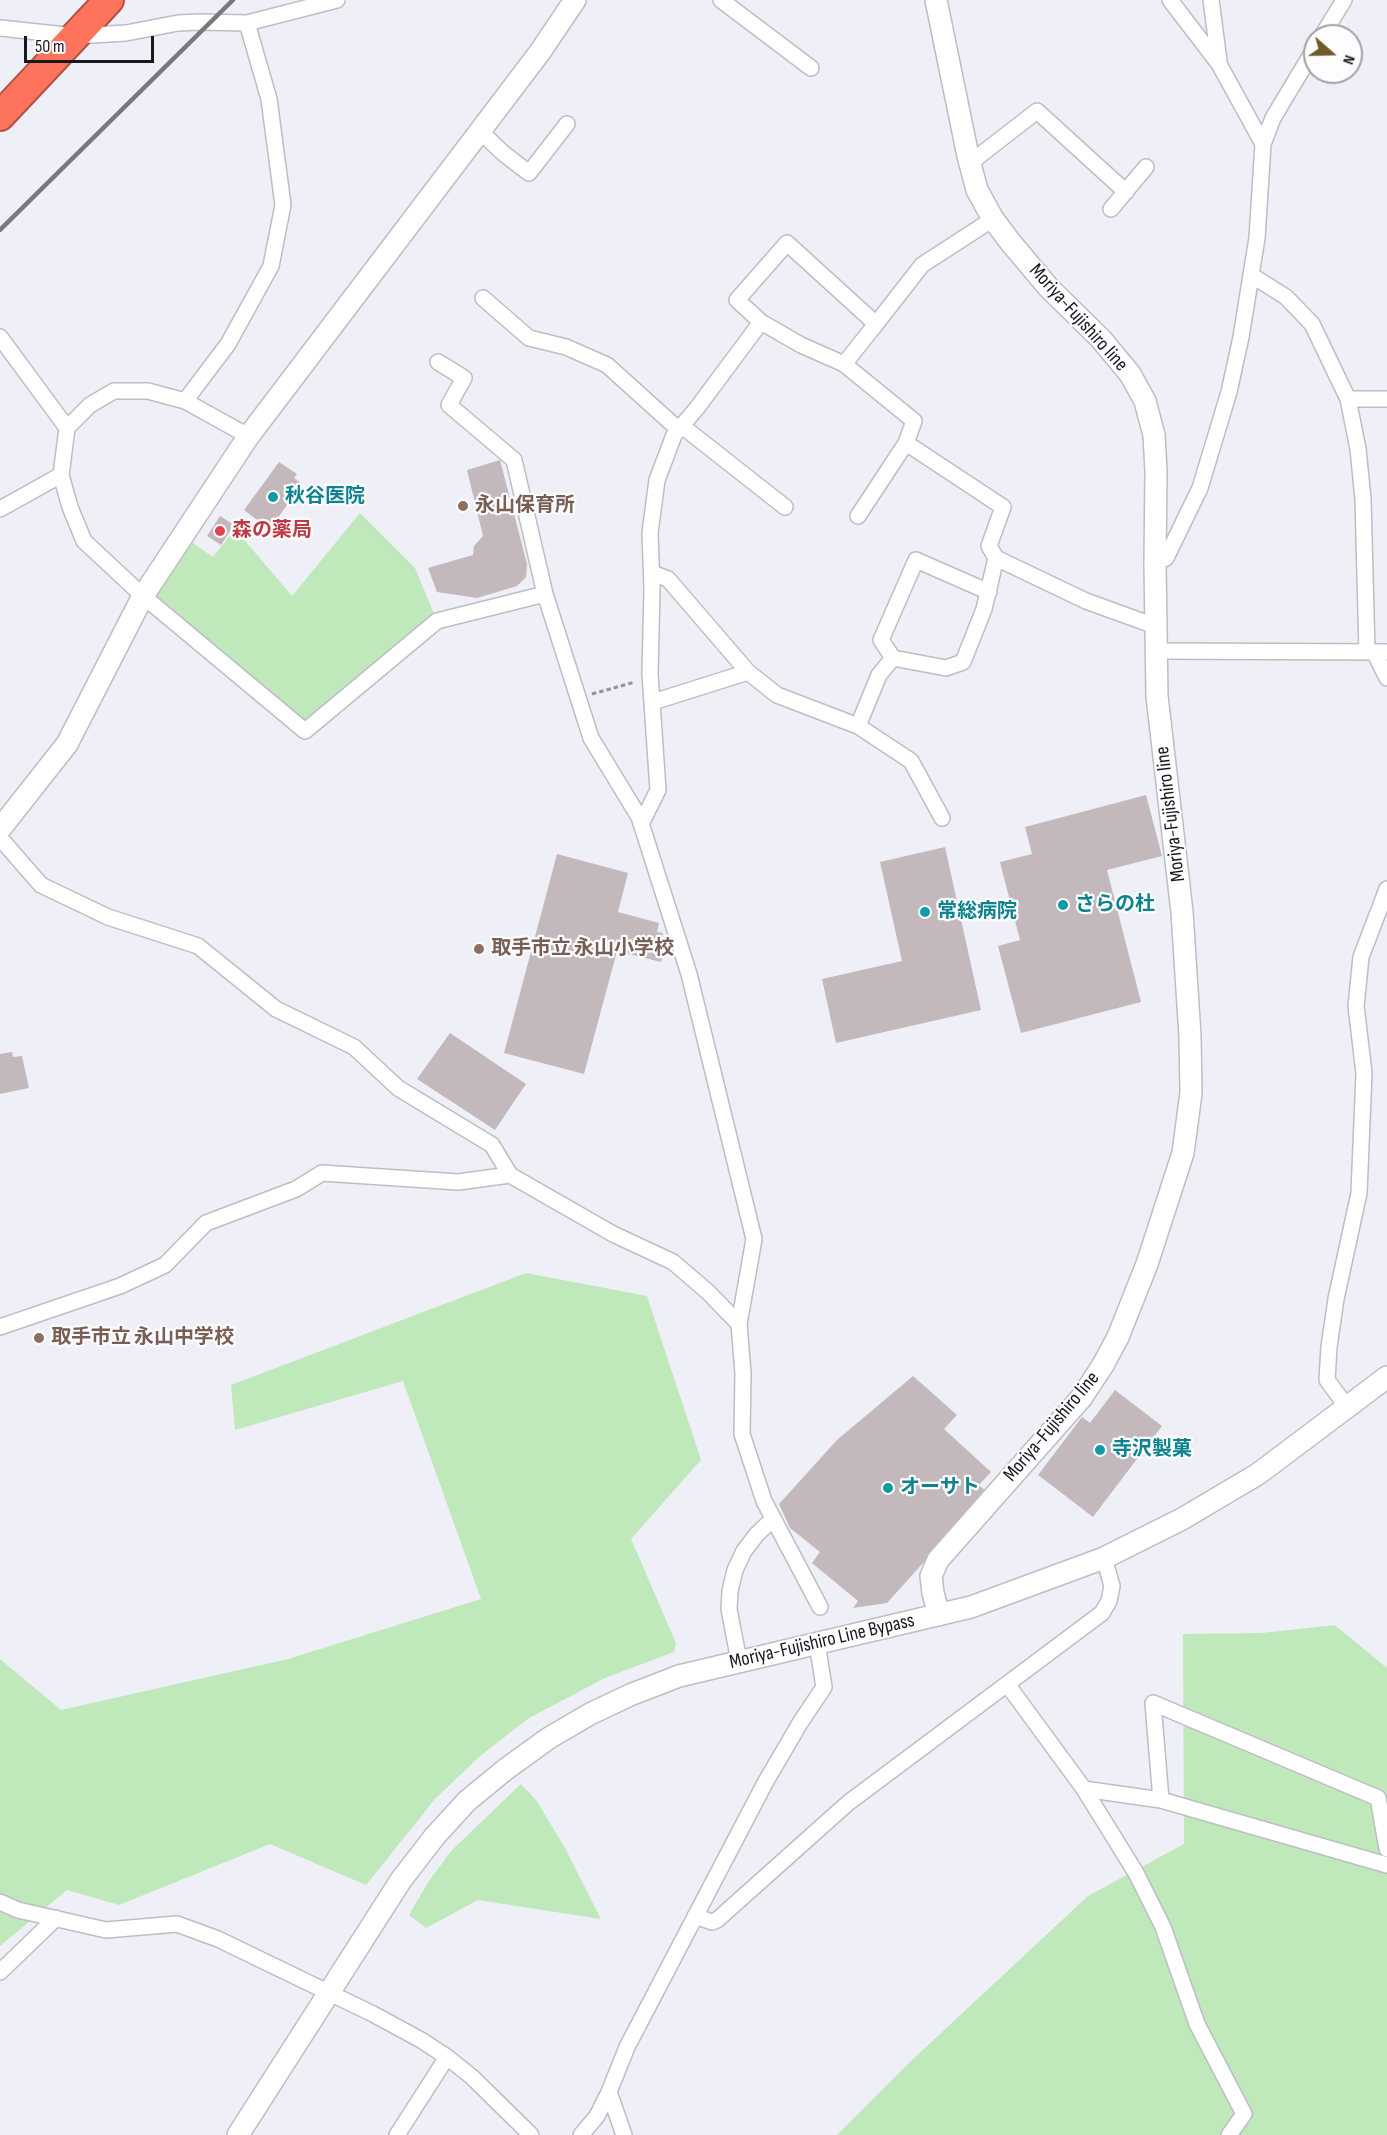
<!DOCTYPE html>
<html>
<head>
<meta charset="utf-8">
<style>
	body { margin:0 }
	#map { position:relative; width:1387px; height:2135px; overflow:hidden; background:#efeff7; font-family:"Sofia Sans Condensed",sans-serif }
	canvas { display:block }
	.north { position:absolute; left:1303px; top:24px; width:60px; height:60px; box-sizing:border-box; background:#fdfdff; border:2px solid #a2a2a4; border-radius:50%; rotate:110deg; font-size:16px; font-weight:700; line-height:24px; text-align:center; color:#19191c }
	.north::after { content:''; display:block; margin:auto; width:21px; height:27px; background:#705a29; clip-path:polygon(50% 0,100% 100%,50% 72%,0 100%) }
	.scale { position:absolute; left:24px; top:36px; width:130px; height:27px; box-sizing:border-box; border:3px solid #19191c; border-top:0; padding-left:8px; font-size:18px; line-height:21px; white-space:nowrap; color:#19191c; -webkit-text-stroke:4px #fdfdff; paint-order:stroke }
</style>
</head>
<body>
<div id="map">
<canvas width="1387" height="2135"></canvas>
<div class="north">N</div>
<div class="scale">50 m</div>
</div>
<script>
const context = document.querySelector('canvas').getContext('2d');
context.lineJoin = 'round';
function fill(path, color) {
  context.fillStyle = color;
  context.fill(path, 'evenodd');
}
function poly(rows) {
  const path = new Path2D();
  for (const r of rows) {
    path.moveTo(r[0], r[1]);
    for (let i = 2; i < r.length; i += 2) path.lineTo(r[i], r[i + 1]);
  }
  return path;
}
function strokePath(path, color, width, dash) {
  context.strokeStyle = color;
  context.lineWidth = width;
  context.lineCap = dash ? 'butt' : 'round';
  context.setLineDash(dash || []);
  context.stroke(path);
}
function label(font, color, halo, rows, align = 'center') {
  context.font = font + ' "Sofia Sans Condensed","Noto Sans JP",sans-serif';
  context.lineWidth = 4.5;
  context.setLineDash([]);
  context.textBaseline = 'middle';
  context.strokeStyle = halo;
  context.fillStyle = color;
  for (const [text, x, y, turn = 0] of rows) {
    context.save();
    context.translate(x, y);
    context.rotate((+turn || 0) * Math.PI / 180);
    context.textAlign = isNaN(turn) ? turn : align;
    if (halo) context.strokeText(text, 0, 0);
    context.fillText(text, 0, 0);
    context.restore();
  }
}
fill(poly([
	[360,513,415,568,437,621,305,731,143,596,183,536,213,557,235,529,292,596],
	[526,1273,647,1296,701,1460,631,1539,676,1643,674,1652,605,1678,529,1718,480,1756,435,1799,366,1885,270,1844,119,1905,67,1890,0,1946,0,1659,61,1710,288,1659,481,1599,403,1381,235,1430,231,1385],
	[1335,1625,1387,1668,1387,2135,837,2135,911,2061,1088,1896,1184,1844,1183,1634,1262,1633],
	[521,1784,536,1800,564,1846,601,1919,478,1900,426,1928,409,1915,427,1884,451,1851]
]), '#bfe9ba');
fill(poly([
	[500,460,527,564,526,577,517,586,477,598,437,592,428,568,473,555,474,546,483,536,467,470],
	[279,462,297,474,294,478,302,484,272,526,262,519,260,522,244,510],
	[220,516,234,525,221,545,207,536],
	[1146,795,1162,856,1107,870,1141,1002,1021,1033,998,946,1020,940,1000,862,1032,854,1025,827],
	[945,847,981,1010,836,1043,822,979,902,961,880,862],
	[557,854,628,873,618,912,659,923,657,932,663,933,658,950,664,952,661,962,617,951,584,1074,504,1053],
	[450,1033,526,1084,495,1130,417,1079],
	[12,1052,13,1057,22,1056,29,1088,0,1094,0,1054],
	[913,1376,957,1415,944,1429,991,1472,979,1485,987,1492,887,1603,853,1608,858,1601,812,1563,820,1552,790,1528,779,1504,837,1440],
	[1115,1390,1162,1426,1093,1517,1038,1475,1082,1417,1090,1423]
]), '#c3b9bc');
const street = poly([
	[721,0,811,68],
	[1211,0,1219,61],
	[0,28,75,36,126,33,178,23,200,22,247,23,337,0],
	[1322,36,1344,0],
	[480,131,503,153,529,173,567,124],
	[1263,144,1273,118,1315,48],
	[970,163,1037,111,1126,192],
	[1111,209,1146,167],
	[1251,275,1286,297,1312,324,1348,399,1358,449,1363,499,1367,652],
	[483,298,529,338,566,347,607,365,679,430],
	[761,322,801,345,844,364],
	[876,324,844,364,914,421,906,443,1003,507,989,546,996,558,1086,601,1155,626],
	[0,337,67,428],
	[438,362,464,378,449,405,514,460,545,594],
	[1348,399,1387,399],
	[185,401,228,344,271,266,283,205,269,99,247,23],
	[682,426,785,507],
	[241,432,185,401,148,391,114,391,90,405,67,428,61,475,70,507,84,541,143,596,305,731,437,621,545,594,591,738,639,817,689,974,754,1239,739,1324],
	[0,509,61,475],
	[858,516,906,443],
	[1155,563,1166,558,1200,488,1229,392,1241,337,1257,238,1263,144,1219,64,1170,0],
	[652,573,668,579,748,672,653,702],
	[1156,651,1387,652],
	[1374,652,1387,678],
	[893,658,881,640,916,560,989,592],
	[748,672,777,695,858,726,911,761,942,818],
	[858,726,879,675,893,658,946,668,963,662,984,609,996,558],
	[641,824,658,790,650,674,652,588,650,533,657,480,674,435,697,408,761,322,737,300,787,243,876,324,922,265,993,219],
	[0,838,41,885,108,917,198,946,276,1009,354,1047,398,1088,492,1145,510,1175,613,1234,673,1262,708,1292,739,1324,743,1373,742,1434,764,1501,820,1607],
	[0,1327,120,1286,165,1265,206,1223,296,1189,322,1173,458,1182,510,1175],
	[1347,1407,1327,1380,1329,1347,1336,1299,1359,1193,1364,1073,1356,1006,1361,957,1387,889],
	[739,1661,729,1609,730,1591,735,1570,744,1551,757,1534,773,1519],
	[1007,1684,1084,1789,1161,1800,1387,1865],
	[1084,1789,1136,1873,1163,1927,1197,2024,1244,2114,1229,2135],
	[1161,1800,1153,1703,1378,1798,1387,1849],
	[0,1902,18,1910,106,1930,177,1924,218,1939,373,2014,421,2040,447,2057,472,2077,531,2135],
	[695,1916,712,1922,717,1920,848,1803,1102,1613,1109,1601,1112,1586,1104,1558],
	[0,1972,56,1918],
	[609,2092,624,2135],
	[397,2135,447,2057],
	[581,2135,597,2116,609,2092,627,2047,765,1783,800,1723,824,1687,817,1643]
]);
const secondary = poly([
	[936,0,968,156,977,190,993,219,1011,243,1049,288,1101,339,1130,374,1145,401,1154,435,1156,471,1155,563,1157,696,1182,912,1190,1036,1191,1093,1183,1153,1147,1264,1118,1337,1103,1365,1082,1397,938,1560,931,1576,933,1593,939,1615],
	[0,829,67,744,143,596,248,437,540,52,575,0],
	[238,2135,401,1880,435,1836,467,1801,506,1769,549,1738,590,1714,630,1695,679,1676,971,1607,1104,1558,1182,1519,1258,1474,1387,1377]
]);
const highway = poly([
	[0,116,109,0]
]);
strokePath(street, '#bdbdc5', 18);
strokePath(secondary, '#bdbdc5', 24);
strokePath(highway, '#ae5446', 32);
strokePath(poly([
	[592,694,635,682]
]), '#94949a', 3, [4.5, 3]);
strokePath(street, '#fff', 15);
strokePath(secondary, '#fff', 21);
strokePath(highway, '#fe735c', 28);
strokePath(poly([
	[0,230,233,0]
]), '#78787d', 4.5);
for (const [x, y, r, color] of [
	[273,497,6,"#0f9aa8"],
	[463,506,6,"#8d6e63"],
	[220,531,6,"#e0444e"],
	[1063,905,6,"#0f9aa8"],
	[925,912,6,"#0f9aa8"],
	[479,949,6,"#8d6e63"],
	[39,1338,6,"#8d6e63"],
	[1100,1450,6,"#0f9aa8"],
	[888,1488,6,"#0f9aa8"]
]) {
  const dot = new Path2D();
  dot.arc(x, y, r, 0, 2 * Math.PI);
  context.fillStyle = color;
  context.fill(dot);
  strokePath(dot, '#fdfdff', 2);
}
label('20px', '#19191c', '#fdfdff', [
	["Moriya-Fujishiro line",1078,318,48],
	["Moriya-Fujishiro line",1171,814,-97],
	["Moriya-Fujishiro line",1052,1427,-50],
	["Moriya-Fujishiro Line Bypass",822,1642,-13]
]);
label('bold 20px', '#0d838f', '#fdfdff', [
	["秋谷医院",285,497],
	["さらの杜",1075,905],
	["常総病院",937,912],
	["寺沢製菓",1112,1450],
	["オーサト",900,1488]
], 'left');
label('bold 20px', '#785e54', '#fdfdff', [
	["永山保育所",475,506],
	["取手市立 永山小学校",491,949],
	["取手市立 永山中学校",51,1338]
], 'left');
label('bold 20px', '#be3a42', '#fdfdff', [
	["森の薬局",232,531]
], 'left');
</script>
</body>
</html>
